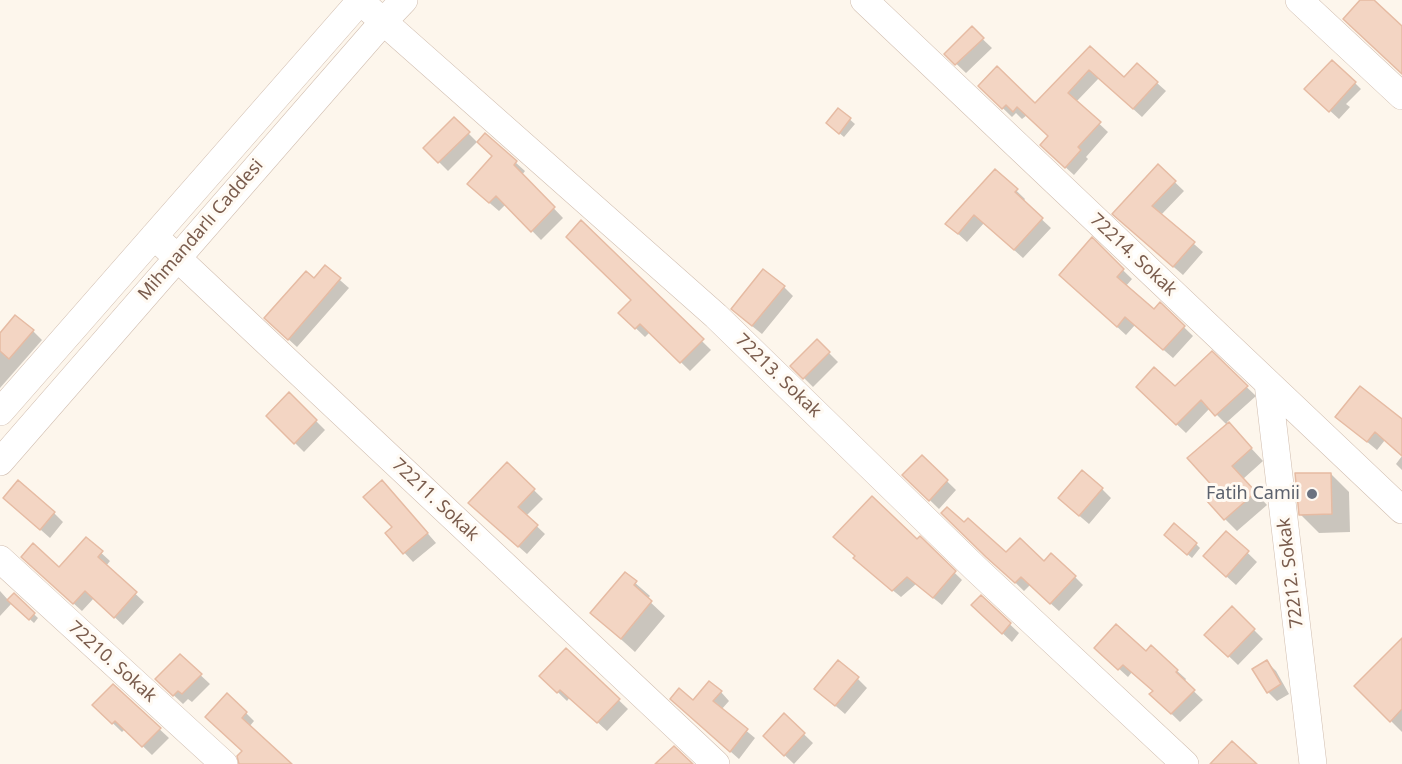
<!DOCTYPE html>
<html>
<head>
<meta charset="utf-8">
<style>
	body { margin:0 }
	canvas { display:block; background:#fdf6ec }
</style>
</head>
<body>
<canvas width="1402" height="764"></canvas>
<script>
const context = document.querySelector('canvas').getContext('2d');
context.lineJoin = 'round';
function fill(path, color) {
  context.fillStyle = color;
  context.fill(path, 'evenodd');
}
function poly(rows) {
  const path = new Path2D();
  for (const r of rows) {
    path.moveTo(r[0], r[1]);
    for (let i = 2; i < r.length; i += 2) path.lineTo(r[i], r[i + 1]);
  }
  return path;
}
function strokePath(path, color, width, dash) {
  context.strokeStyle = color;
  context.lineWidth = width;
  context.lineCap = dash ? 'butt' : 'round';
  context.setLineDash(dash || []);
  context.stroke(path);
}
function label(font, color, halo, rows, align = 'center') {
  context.font = font + ' "Noto Sans",sans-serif';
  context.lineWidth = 6;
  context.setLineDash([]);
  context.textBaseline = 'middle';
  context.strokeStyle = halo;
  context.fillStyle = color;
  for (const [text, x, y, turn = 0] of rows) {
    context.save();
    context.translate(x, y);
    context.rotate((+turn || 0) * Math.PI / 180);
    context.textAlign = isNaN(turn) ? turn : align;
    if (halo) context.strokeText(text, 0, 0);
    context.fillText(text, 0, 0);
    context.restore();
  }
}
fill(poly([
	[972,29,992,48,966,73,946,54],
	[1090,48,1124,80,1157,83,1166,91,1142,117,1099,78,1076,102,1108,132,1086,157,1088,159,1074,175,1051,154,1050,136,1027,115,1022,119,1016,113,1012,117,980,86,1035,105],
	[1352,80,1361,89,1346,104,1350,107,1339,119,1316,98],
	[839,110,855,124,844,137,832,127],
	[454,119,477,142,448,171,425,148],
	[485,135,525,171,522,175,563,218,541,240,506,204,499,211,478,193,494,157],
	[1158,166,1184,191,1161,215,1203,252,1183,275,1123,223],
	[996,171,1025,199,1023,202,1051,228,1023,258,984,223,967,242,956,232],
	[581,222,711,350,690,371,650,332,645,337,620,313,633,300],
	[1092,240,1132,279,1126,286,1154,311,1160,304,1193,336,1173,358,1135,325,1126,335,1070,284],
	[325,267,349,288,297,347,275,327],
	[784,287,793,296,762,334,742,318],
	[33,331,42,340,0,388,0,335],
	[817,341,838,362,813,387,792,366],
	[1212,354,1256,396,1227,422,1263,461,1243,479,1267,505,1237,531,1225,519,1219,492,1227,425,1210,408,1186,433,1147,396,1175,389],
	[289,394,325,430,304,452,268,416],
	[1337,417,1402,422,1402,455,1385,440,1377,450],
	[1402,456,1402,470,1396,464],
	[922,457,956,490,939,509,904,475],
	[507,464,543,499,526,516,545,534,527,554,478,511],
	[1331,474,1349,492,1350,532,1319,533,1301,515],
	[1102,489,1111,498,1089,524,1069,507],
	[391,491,436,543,413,562,387,534,394,528],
	[5,498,54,513,63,522,50,538],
	[943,513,964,524,1007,554,1044,563,1075,577,1083,585,1059,611,1030,585,1024,591],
	[1227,533,1257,562,1236,585,1214,565],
	[86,539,110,561,106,566,144,602,123,625,94,598,82,611,31,565,59,569],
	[920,539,962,580,942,605,916,584,901,597,863,566],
	[1170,539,1196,544,1200,548,1192,558],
	[625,574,650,596,647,599,665,616,635,652,592,613],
	[0,591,9,601,14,595,38,618,34,623,12,603,0,616],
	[981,597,1019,633,1012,642,982,614],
	[1232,608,1263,639,1238,665,1206,634],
	[1402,640,1402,732,1356,686],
	[1151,647,1186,679,1184,682,1203,700,1180,722,1151,694,1154,691,1132,672,1128,677,1105,656,1146,653],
	[566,650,628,709,607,731,570,697,567,701,541,676],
	[180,656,210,684,192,702,188,699,183,704,166,688],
	[1267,662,1276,671,1289,694,1277,701,1268,692],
	[858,679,867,688,845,714,816,689],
	[113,686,169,738,152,755,125,729,122,732,94,705],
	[721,692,729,701,721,710,755,738,739,759,681,708],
	[246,713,254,721,249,727,289,764,245,764,244,751,215,725],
	[784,715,813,743,794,764,774,745]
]), '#0003');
const building = poly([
	[1360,0,1374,0,1402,26,1402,74,1343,19,1360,0],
	[972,26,984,38,955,65,944,54,972,26],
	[1090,46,1124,77,1137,63,1158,82,1133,109,1089,70,1068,93,1101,122,1078,147,1081,150,1065,168,1040,145,1048,136,1017,107,1013,112,1006,105,1002,109,978,86,997,66,1035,103,1090,46],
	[1332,60,1356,82,1329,112,1304,89,1332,60],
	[838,108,851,118,839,134,826,123,838,108],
	[454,117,470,132,438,163,423,148,454,117],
	[485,133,517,161,514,165,555,207,531,232,496,196,489,203,467,184,492,156,477,142,485,133],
	[1158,164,1176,181,1152,206,1195,242,1173,267,1112,214,1158,164],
	[995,169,1018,189,1015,192,1043,218,1014,250,974,215,958,234,945,224,995,169],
	[581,220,704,339,680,363,640,324,635,329,618,313,631,300,566,237,581,220],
	[1092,237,1124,269,1117,277,1154,309,1160,302,1185,326,1163,350,1125,317,1117,327,1059,275,1092,237],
	[325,265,341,278,288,340,264,318,306,271,314,278,325,265],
	[763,269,785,286,752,326,731,309,763,269],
	[15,315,34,330,9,359,0,351,0,333,15,315],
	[817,339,830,352,803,379,790,366,817,339],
	[1212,351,1248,386,1215,416,1201,400,1176,425,1136,387,1154,367,1175,386,1212,351],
	[1360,386,1402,419,1402,456,1375,432,1367,442,1335,417,1360,386],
	[289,392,317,420,294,444,266,416,289,392],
	[1229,422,1252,448,1232,466,1256,492,1224,520,1206,500,1217,491,1187,458,1229,422],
	[922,455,948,480,929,501,902,475,922,455],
	[507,462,535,489,518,507,538,525,518,547,468,503,507,462],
	[1082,470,1103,488,1079,516,1058,498,1082,470],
	[1295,473,1331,473,1332,514,1299,515,1295,473],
	[18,480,55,512,40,530,3,498,18,480],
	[382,480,428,533,403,554,385,533,392,527,363,497,382,480],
	[872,496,917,539,920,536,956,571,933,598,907,577,892,591,853,558,855,556,833,537,872,496],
	[947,507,964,522,968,518,1006,552,1020,538,1044,561,1051,553,1076,576,1050,604,1021,577,1015,583,986,557,941,513,947,507],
	[1174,523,1197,543,1187,555,1164,535,1174,523],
	[1226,531,1249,551,1226,577,1203,556,1226,531],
	[86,537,103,551,98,557,137,592,114,618,85,591,73,604,21,557,33,543,59,567,86,537],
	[625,572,637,581,634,585,652,601,621,639,590,613,625,572],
	[14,593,35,613,29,620,7,600,14,593],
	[981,595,1011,623,1002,634,971,605,981,595],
	[1232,606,1255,629,1228,657,1204,635,1232,606],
	[1116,624,1146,651,1151,645,1178,670,1176,672,1195,690,1171,714,1149,694,1153,691,1123,665,1118,670,1094,648,1116,624],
	[1402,638,1402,709,1390,722,1354,686,1402,638],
	[566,648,620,699,597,723,560,690,557,693,539,676,566,648],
	[180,654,202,674,182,694,178,691,173,696,155,679,180,654],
	[838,660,859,677,835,706,814,689,838,660],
	[1267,660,1281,684,1267,693,1252,669,1267,660],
	[709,681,722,691,713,701,748,729,730,752,670,699,679,688,693,700,709,681],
	[113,684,161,728,142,747,115,721,112,724,92,705,113,684],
	[227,693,247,712,242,718,292,764,239,764,237,756,242,751,205,717,227,693],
	[784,713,805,733,784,756,763,736,784,713],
	[1232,741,1257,764,1210,764,1232,741],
	[674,746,693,764,655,764,674,746]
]);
fill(building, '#f3d5c3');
strokePath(building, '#e6bba3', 1.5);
const minor = poly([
	[864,0,1402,510],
	[1299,0,1402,96],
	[360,1,716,316,975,568,1185,764],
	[154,236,716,764],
	[1268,383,1313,764],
	[0,412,361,0],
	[0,462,383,22,404,0],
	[0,559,224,764]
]);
strokePath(minor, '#d1beb0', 28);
strokePath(minor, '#fff', 27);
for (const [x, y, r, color] of [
	[1312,494,6,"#6b7280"]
]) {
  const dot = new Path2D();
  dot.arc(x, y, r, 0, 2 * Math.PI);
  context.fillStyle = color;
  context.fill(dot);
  strokePath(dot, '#fffaf3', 2);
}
label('18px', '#7a5c4d', '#fffaf3', [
	["Mihmandarlı Caddesi",201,230,-49],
	["72214. Sokak",1133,255,43],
	["72213. Sokak",778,376,44],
	["72211. Sokak",435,500,43],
	["72212. Sokak",1291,573,-97],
	["72210. Sokak",112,662,42]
]);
label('18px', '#5b616d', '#fffaf3', [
	["Fatih Camii",1300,494]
], 'right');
</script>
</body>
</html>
